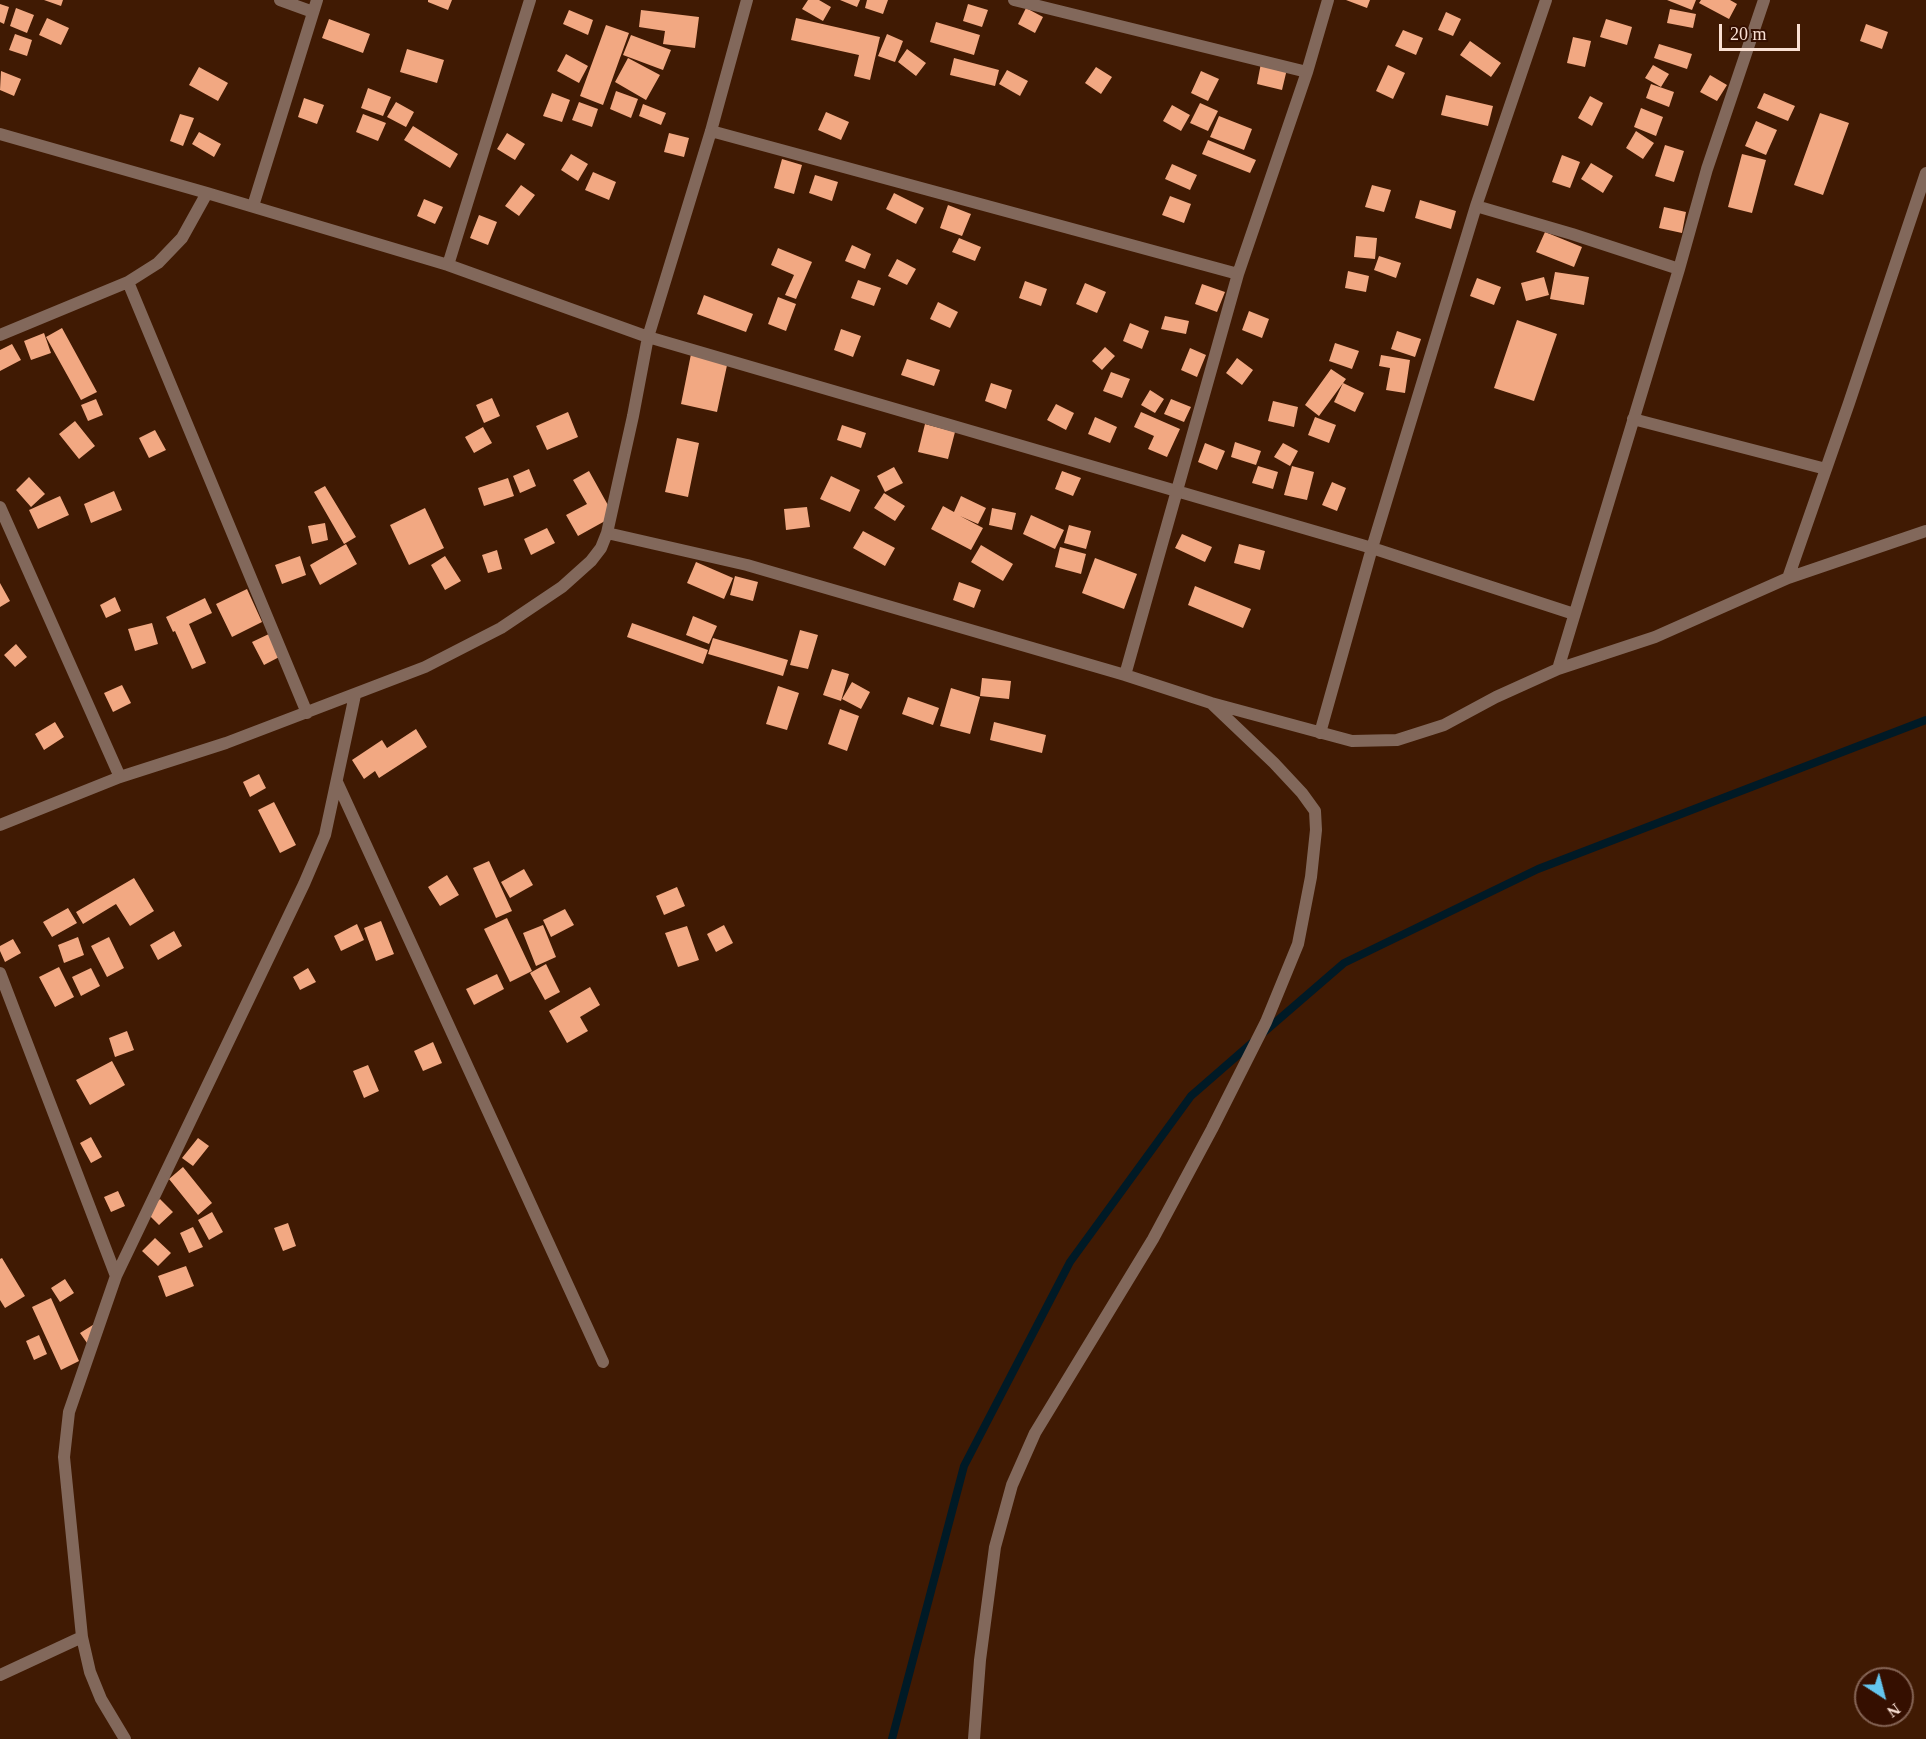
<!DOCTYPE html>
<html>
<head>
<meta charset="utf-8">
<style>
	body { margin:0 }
	#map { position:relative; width:1926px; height:1739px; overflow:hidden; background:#401a03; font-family:"Times New Roman",serif }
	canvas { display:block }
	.north { position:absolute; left:1854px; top:1667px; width:60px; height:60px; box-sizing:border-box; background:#350f00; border:2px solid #846354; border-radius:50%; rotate:144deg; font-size:16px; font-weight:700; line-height:24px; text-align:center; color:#fae0d3 }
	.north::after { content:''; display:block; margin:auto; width:21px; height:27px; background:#64c5ee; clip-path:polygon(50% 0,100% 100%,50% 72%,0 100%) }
	.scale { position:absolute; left:1719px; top:24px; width:81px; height:27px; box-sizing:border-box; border:3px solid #fae0d3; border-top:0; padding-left:8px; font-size:18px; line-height:21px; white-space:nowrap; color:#fae0d3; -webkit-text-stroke:4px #350f00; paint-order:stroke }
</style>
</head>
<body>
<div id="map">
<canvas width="1926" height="1739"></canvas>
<div class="north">N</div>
<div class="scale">20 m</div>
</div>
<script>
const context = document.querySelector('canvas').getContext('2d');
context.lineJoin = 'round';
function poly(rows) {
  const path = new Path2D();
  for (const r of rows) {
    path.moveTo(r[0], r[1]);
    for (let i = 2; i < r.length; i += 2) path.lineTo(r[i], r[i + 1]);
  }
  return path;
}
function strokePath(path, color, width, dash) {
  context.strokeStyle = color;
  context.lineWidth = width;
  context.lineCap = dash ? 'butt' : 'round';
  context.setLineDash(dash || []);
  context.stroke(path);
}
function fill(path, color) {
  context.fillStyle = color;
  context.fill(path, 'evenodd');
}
strokePath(poly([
	[1263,1033,1344,963,1538,869,1926,720],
	[892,1739,964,1466,1070,1262,1191,1096,1253,1042]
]), '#001a26', 8);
fill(poly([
	[44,0,63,0,61,6],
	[428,0,452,0,448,10,428,2],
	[808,0,819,0,831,7,823,21,802,9],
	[840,0,860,0,857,7],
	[867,0,888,0,883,14,865,8],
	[1346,0,1370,0,1367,8],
	[1667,0,1696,0,1692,10],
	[1701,0,1730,0,1737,4,1729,19,1699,3],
	[0,4,9,7,4,24,0,22],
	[968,4,988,10,982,27,963,21],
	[16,8,34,15,27,33,10,26],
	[1026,8,1043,17,1035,33,1018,24],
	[1670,9,1696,14,1693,28,1667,23],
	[569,10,593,20,588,35,563,24],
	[641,10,699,17,695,48,663,44,665,31,639,27],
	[1446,12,1461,19,1453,36,1438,30],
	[47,18,69,28,61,45,39,35],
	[796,18,880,37,870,80,854,76,859,55,791,40],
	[329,19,370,34,363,53,322,38],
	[1606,19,1632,27,1627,45,1600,37],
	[936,22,980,35,974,55,930,42],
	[1866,24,1888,32,1882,49,1860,41],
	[606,25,629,33,603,105,580,96],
	[1403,30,1423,38,1416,55,1395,46],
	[15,34,32,40,27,56,9,50],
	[887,34,903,41,895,62,878,56],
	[631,35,671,50,663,70,623,55],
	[1573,37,1591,41,1585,67,1567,63],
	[1470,41,1501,63,1491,77,1460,55],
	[1659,44,1692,54,1687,69,1654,58],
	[407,49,444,60,437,83,400,72],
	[907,49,926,63,916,76,898,62],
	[566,54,588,66,579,83,557,71],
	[628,58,660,75,646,100,615,82],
	[954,58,999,70,995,86,950,75],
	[1261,63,1287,69,1282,90,1257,84],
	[1388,65,1405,73,1393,99,1376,91],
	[1653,65,1669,74,1661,87,1645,78],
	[199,67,228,83,218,101,189,85],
	[1096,67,1112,77,1101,94,1085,83],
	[1007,70,1028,81,1020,96,999,84],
	[1,71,21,79,14,96,0,90],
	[1201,71,1219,79,1208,101,1191,93],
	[1710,75,1727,85,1717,101,1700,92],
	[1651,84,1674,92,1669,107,1646,98],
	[368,88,391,97,383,116,361,108],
	[616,91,638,99,631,118,610,109],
	[552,93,570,100,562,122,543,116],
	[1764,93,1795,106,1788,121,1757,108],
	[1446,95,1493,106,1488,126,1441,115],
	[1590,96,1603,103,1592,126,1578,118],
	[304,98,324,105,317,124,298,117],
	[396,102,414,112,406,127,387,117],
	[579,102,598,109,592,127,572,120],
	[1200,103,1218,111,1208,131,1190,123],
	[643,104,666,113,661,125,639,116],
	[1172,105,1190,115,1181,131,1163,121],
	[1641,108,1663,117,1656,136,1634,127],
	[826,112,849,122,841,140,818,130],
	[1820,113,1849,123,1823,195,1794,185],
	[180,114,194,118,183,146,170,141],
	[363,114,386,123,378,141,356,132],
	[1219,116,1252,129,1244,150,1210,137],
	[1756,121,1777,130,1766,155,1745,146],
	[413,126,458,154,450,168,404,140],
	[1636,131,1654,143,1643,159,1626,148],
	[199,132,221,144,214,157,192,144],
	[507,133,525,144,515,160,497,149],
	[669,133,689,138,684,157,664,152],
	[1208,140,1256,160,1250,173,1202,154],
	[1665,145,1684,151,1674,182,1655,176],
	[571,154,588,164,578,181,561,170],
	[1742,154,1766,160,1752,213,1728,207],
	[1562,155,1580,162,1570,188,1552,182],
	[782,159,802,165,794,194,774,188],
	[1591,163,1613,176,1603,193,1581,179],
	[1172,164,1197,175,1190,190,1165,179],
	[593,172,616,182,609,200,585,190],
	[815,175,838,182,832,201,809,193],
	[521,185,535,195,519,216,505,206],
	[1372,185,1391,190,1384,212,1365,207],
	[894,193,924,208,916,224,886,209],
	[1170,196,1191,204,1184,223,1162,215],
	[424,199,443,207,435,224,417,216],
	[1420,200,1456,211,1451,229,1415,218],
	[948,205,971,214,962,236,940,228],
	[1664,207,1686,212,1682,233,1659,228],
	[479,215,497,222,488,245,470,238],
	[1545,232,1582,247,1574,267,1536,252],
	[1356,236,1377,238,1375,259,1354,257],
	[959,238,981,247,975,261,952,252],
	[852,245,871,254,865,269,845,261],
	[778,248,812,262,796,299,785,295,794,275,771,265],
	[1379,256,1401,263,1396,278,1374,270],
	[897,259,916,269,907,285,888,276],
	[1348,271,1369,276,1366,292,1345,288],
	[1555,272,1589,277,1584,305,1550,299],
	[1544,277,1549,295,1526,301,1521,283],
	[1477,278,1501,287,1494,305,1470,296],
	[858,280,881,288,874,306,851,298],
	[1025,281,1047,289,1041,306,1019,298],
	[1085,283,1106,292,1097,313,1076,304],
	[1202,284,1225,292,1217,312,1195,304],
	[704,295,753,314,746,332,697,314],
	[778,297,796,304,786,331,768,324],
	[938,302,958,312,950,328,930,319],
	[1249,311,1269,319,1262,338,1242,330],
	[1165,316,1189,321,1186,334,1161,329],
	[1517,320,1557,334,1534,401,1494,388],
	[1130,323,1149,331,1142,349,1123,341],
	[62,328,97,392,81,400,46,337],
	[841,329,861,336,853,357,834,350],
	[1397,331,1421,339,1415,357,1391,349],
	[44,333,51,353,31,360,24,341],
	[1335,343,1359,351,1352,369,1329,361],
	[12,344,21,360,0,371,0,350],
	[1105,347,1115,356,1102,370,1092,361],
	[1190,348,1206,355,1197,377,1181,370],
	[692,349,729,356,717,412,681,404],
	[1381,355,1410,360,1405,393,1386,390,1390,368,1379,366],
	[1237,358,1253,370,1242,385,1226,373],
	[907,359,940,370,934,386,901,375],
	[1331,369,1346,379,1319,416,1305,405],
	[1111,372,1130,379,1122,398,1103,391],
	[991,383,1012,390,1006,409,985,401],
	[1343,383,1364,393,1355,412,1334,402],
	[1150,390,1164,399,1155,413,1141,405],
	[492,398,500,416,484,423,476,405],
	[96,399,103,415,88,421,81,405],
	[1171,399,1191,407,1184,422,1164,414],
	[1273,401,1298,407,1294,427,1268,421],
	[1056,404,1074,413,1066,430,1047,420],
	[568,412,578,437,547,450,536,426],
	[1141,412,1180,429,1167,457,1148,449,1154,436,1134,427],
	[1095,417,1117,427,1110,443,1088,434],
	[1315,417,1336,425,1329,443,1308,435],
	[75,421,95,446,79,459,59,434],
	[925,424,955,432,948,459,918,452],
	[842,425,866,433,861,448,837,440],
	[483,427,492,443,474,453,465,437],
	[155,430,166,450,149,458,139,438],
	[677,438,699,443,688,497,665,492],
	[1235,442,1261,451,1256,465,1231,457],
	[1205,443,1225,451,1217,470,1198,462],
	[1283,443,1298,451,1290,466,1274,457],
	[1258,466,1278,472,1273,489,1252,483],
	[1292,466,1314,472,1307,500,1284,495],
	[894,467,903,483,885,492,877,476],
	[529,469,536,486,520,493,513,476],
	[589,471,614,516,578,536,566,515,587,504,573,480],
	[1062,471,1081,478,1073,496,1055,489],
	[831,476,860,490,850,512,820,499],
	[29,477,45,494,31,507,16,490],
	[508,478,514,496,484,506,478,488],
	[1332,482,1346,488,1337,511,1322,505],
	[325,486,356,537,344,544,314,492],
	[114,491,122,510,91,523,84,504],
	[884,493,905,506,895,521,874,508],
	[60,496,69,515,38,529,29,510],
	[961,496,986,508,978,524,960,516,983,528,971,550,931,529,943,506,954,512],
	[807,507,810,527,786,530,784,509],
	[425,508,444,548,409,565,390,525],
	[992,508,1016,513,1012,530,989,525],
	[1031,515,1064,530,1055,549,1023,534],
	[325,523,328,540,312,544,308,526],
	[1069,525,1091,531,1086,549,1064,543],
	[547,528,555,543,531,555,524,539],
	[863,531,895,548,885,566,853,548],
	[1182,534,1212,547,1205,562,1175,548],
	[346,544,357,564,320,585,310,565],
	[1239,544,1265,551,1260,570,1234,563],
	[981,545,1013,564,1003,581,971,562],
	[1060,547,1086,554,1081,574,1055,567],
	[497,550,502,569,488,573,482,555],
	[300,556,306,575,282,584,275,565],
	[445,556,461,581,445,590,431,565],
	[1095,558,1137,574,1124,609,1082,593],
	[696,562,733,578,724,599,687,583],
	[735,576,758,582,753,601,730,595],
	[959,582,981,590,974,608,953,600],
	[0,583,10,601,0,607],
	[1195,586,1251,609,1243,628,1188,605],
	[247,589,262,622,232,637,216,604],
	[115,597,121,611,106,618,100,605],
	[205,598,212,613,189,624,206,663,192,669,175,631,173,632,166,617],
	[693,616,717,626,709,644,686,635],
	[152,623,158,644,135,651,128,629],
	[632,623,708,650,703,664,627,637],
	[800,630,818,635,808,669,790,665],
	[271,633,283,655,264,665,252,642],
	[713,638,788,660,783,676,708,654],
	[16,644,27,657,15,667,4,655],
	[832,669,849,674,841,701,823,695],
	[982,678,1011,681,1009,699,980,696],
	[852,682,870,692,861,709,842,699],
	[122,685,131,703,113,712,104,693],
	[778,686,799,693,787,730,766,724],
	[951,688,980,697,970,734,940,726],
	[908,697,939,708,933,725,902,714],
	[840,709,859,716,847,751,828,744],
	[55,722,64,737,44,750,35,734],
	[994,722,1046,735,1042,753,990,740],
	[416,729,427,747,379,778,375,771,364,779,352,760,382,740,387,748],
	[259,774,266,788,250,797,243,782],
	[274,802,296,845,280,853,258,810],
	[489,861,512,911,496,918,473,868],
	[524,869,533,885,510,898,501,882],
	[447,875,459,895,440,906,428,887],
	[134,878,154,911,130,926,116,904,83,924,76,912],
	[677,887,685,906,664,915,656,896],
	[68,908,77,923,52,937,43,922],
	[565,909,574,925,551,937,543,920],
	[507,918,532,971,510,982,484,929],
	[381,921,394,954,376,961,364,928],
	[357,924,364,940,341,951,334,936],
	[543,925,556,957,536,966,523,933],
	[724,925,733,943,716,952,707,934],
	[687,926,699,960,678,967,665,933],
	[174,931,182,946,158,960,150,945],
	[78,937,84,955,64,963,58,945],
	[109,937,124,968,107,977,91,946],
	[13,939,21,953,5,962,0,951,0,946],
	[546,964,560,992,545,1000,530,973],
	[59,967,74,997,55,1007,39,977],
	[91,968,100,986,81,996,72,977],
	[308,968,316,982,300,990,293,977],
	[497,974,504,989,474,1005,466,989],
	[590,987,600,1005,580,1017,588,1031,567,1043,549,1011],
	[127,1031,134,1050,115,1057,109,1038],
	[433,1042,442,1063,423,1071,414,1051],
	[112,1061,125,1085,90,1105,76,1080],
	[368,1065,379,1091,364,1098,353,1071],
	[91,1137,102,1157,91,1163,80,1143],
	[198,1138,209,1146,193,1166,182,1158],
	[183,1167,212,1203,198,1215,169,1179],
	[118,1191,125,1206,111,1212,104,1197],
	[160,1199,173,1212,159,1225,146,1212],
	[212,1212,223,1232,209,1240,198,1220],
	[288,1223,296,1246,283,1251,274,1228],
	[193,1227,203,1247,189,1253,180,1233],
	[155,1238,171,1253,158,1266,142,1251],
	[2,1258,25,1296,5,1308,0,1300,0,1259],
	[186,1266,194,1286,166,1297,158,1276],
	[65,1279,74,1293,60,1302,51,1288],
	[51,1298,79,1361,61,1370,32,1307],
	[96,1323,87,1343,80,1333],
	[39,1335,47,1354,34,1360,26,1341]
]), '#f2a882');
strokePath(poly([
	[280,0,313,12],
	[1014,0,1307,72],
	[711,131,1238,274],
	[0,134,207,193,448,265,648,337,1372,548,1574,614],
	[253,206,317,0],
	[1476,206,1572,234,1679,269],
	[448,265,530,0],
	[128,282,307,713],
	[0,335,128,282,158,263,182,238,207,193],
	[1633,419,1826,469],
	[0,507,120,777],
	[607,533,747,565,1125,675,1211,703,1352,741,1397,740,1444,725,1496,697,1558,669,1655,637,1788,578,1926,531],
	[1788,578,1849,403,1926,173],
	[1558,669,1679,269,1707,169,1764,0],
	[1125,675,1238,274,1307,72,1328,0],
	[1320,733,1372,548,1476,206,1546,0],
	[337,782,603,1362],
	[0,825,120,777,226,743,425,667,501,628,562,587,591,561,601,548,607,533,633,416,648,337,711,131,747,0],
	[0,973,116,1276],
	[0,1675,82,1637],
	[125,1739,101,1699,90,1672,82,1637,64,1457,69,1412,116,1276,304,884,325,835,355,695],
	[974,1739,980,1660,995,1547,1012,1485,1035,1433,1153,1239,1212,1129,1266,1022,1298,944,1311,877,1316,830,1315,811,1302,793,1274,763,1212,704]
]), '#82685b', 12);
</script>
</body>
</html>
